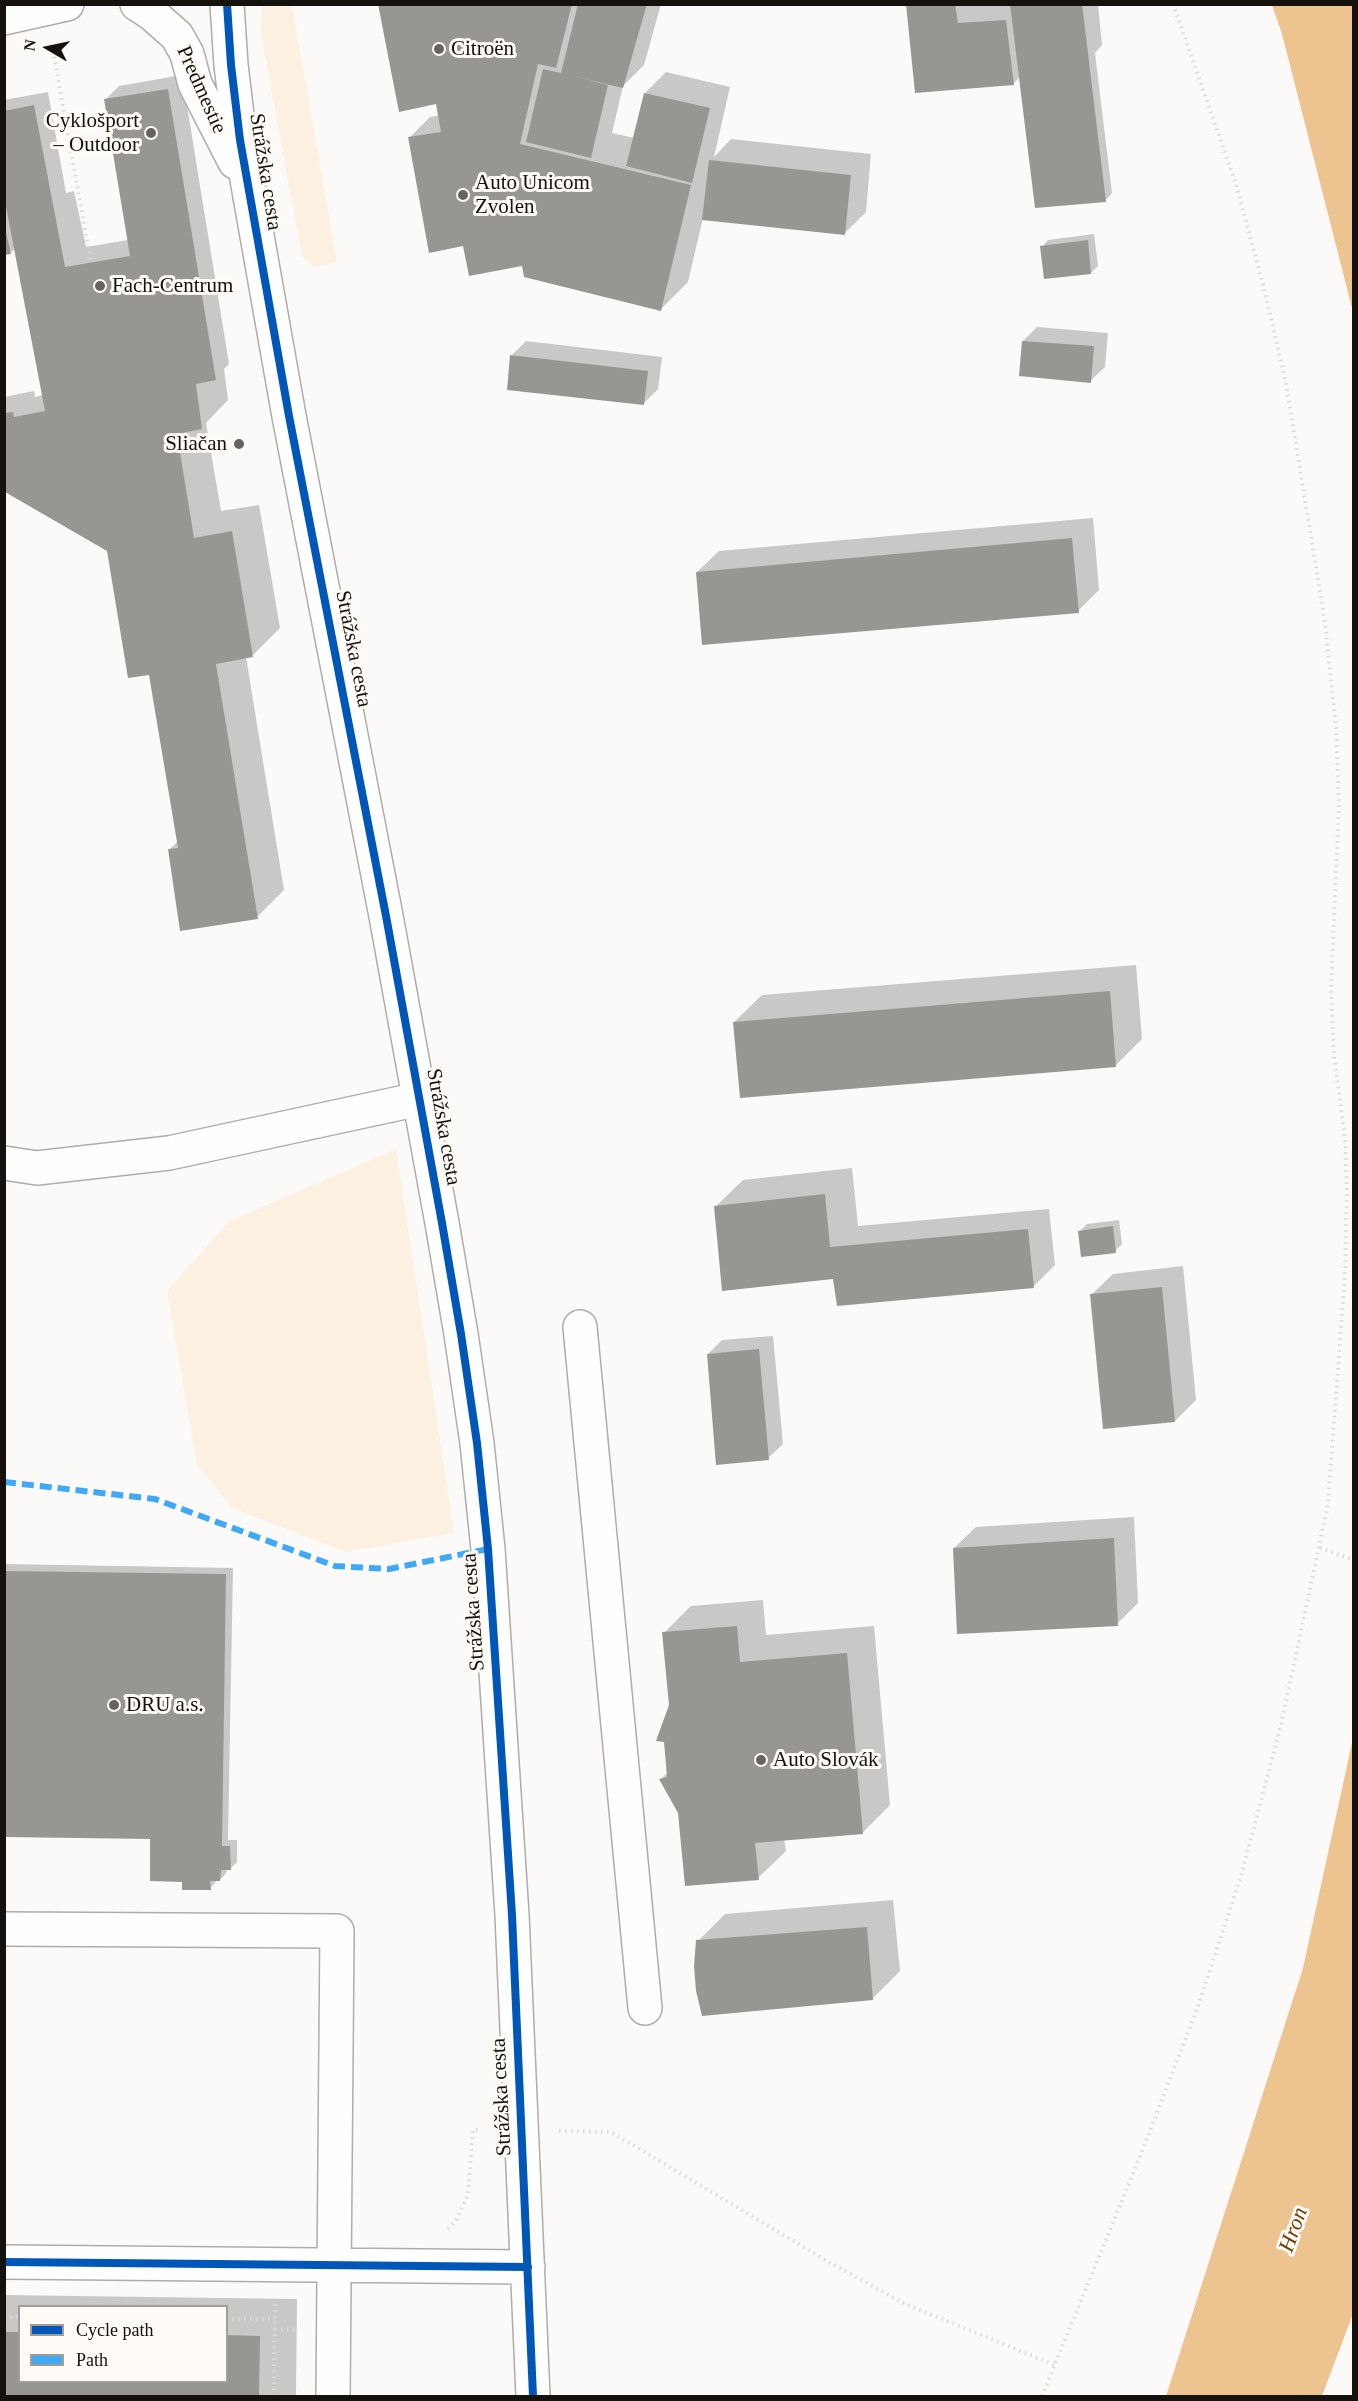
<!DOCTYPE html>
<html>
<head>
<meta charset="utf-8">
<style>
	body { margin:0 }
	#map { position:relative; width:1358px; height:2401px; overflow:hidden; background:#fcfaf8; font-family:Georgia,serif }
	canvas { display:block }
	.frame { position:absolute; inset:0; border:6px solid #15120e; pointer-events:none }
	.legend { position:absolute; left:18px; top:2305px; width:210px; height:78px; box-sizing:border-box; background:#fefaf6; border:2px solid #a19d99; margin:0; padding:8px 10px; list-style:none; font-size:18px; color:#15120e }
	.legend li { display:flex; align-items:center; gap:12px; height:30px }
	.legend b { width:30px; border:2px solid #a19d99 }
	.north { position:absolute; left:18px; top:18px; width:60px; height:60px; -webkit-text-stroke:4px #fefaf6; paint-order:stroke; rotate:279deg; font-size:16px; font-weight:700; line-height:24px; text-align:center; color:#15120e }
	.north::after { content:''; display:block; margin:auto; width:21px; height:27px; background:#15120e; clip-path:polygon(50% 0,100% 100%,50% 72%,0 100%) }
</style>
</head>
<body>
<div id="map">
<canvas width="1358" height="2401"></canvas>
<div class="frame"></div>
<ul class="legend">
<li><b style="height:8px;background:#0057b8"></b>Cycle path</li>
<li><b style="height:8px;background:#3fa9f5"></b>Path</li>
</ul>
<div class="north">N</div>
</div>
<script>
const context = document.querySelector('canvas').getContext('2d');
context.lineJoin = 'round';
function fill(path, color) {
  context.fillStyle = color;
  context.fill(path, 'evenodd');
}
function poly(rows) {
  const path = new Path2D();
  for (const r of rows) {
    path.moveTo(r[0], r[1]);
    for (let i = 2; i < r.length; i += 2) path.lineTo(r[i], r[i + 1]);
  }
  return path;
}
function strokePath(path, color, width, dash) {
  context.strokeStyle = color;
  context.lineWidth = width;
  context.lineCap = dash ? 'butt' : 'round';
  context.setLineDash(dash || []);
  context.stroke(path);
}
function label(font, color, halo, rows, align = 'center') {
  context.font = font + ' Georgia,serif';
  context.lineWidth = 6;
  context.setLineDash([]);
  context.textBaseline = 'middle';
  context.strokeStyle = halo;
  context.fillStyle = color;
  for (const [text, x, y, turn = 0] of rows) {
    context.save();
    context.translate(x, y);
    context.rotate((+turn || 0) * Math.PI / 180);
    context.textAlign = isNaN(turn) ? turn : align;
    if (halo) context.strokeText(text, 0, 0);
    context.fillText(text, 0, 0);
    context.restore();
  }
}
fill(poly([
	[262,5,292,5,337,262,314,267,302,256,261,34],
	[396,1149,454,1533,345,1552,232,1508,197,1465,167,1291,228,1222]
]), '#fcf0e0');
fill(poly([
	[1272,5,1353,5,1353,312,1282,34],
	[1353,1738,1353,2314,1322,2396,1166,2396,1303,1968]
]), '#edc490');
fill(poly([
	[380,4,661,4,644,65,623,86,612,133,634,138,645,93,666,72,730,87,714,157,731,139,871,154,866,212,845,233,703,218,688,282,661,309,464,245,409,138,430,117,440,115,437,103],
	[908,4,1098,4,1102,45,1095,53,1112,193,1106,200,1021,76,1013,84],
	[182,75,229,364,224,369,228,400,206,423,221,511,259,505,280,628,253,655,246,657,284,890,257,917,169,850,178,841,150,673,108,551,4,491,4,397,34,391,35,397,43,395,16,248,10,253,4,254,4,100,48,92,66,193,74,191,86,247,128,240,105,100,119,86],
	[1094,234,1098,266,1091,273,1042,247,1048,240],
	[1037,327,1108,333,1105,367,1090,381,1023,341],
	[526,341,662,357,658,389,644,403,512,355],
	[1093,518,1099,590,1078,611,697,572,719,551],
	[1136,965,1142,1039,1115,1066,734,1022,762,995],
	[852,1168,858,1226,1049,1209,1055,1265,1034,1286,835,1276,715,1207,743,1180],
	[1119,1220,1122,1244,1115,1251,1080,1231,1087,1224],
	[1183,1266,1196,1400,1175,1421,1091,1295,1113,1274],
	[773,1336,783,1444,768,1458,708,1354,722,1340],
	[1134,1517,1138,1603,1117,1624,954,1548,976,1527],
	[4,1564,233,1568,228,1840,237,1840,237,1862,230,1869,227,1869,226,1873,220,1880,217,1880,210,1889,184,1880,152,1838,4,1835],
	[763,1600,766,1635,874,1626,890,1805,862,1833,784,1839,786,1851,758,1878,680,1812,661,1779,668,1772,671,1705,664,1633,691,1606],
	[893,1900,900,1971,873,1998,698,1941,725,1914],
	[4,2295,297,2299,296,2396,4,2396],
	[20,2306,226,2306,226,2382,20,2382]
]), '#0003');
fill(poly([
	[378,4,572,4,556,68,538,64,520,144,691,185,661,311,524,277,522,266,469,276,463,246,429,253,408,137,441,132,436,104,399,112],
	[578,4,647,4,623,88,577,77,608,85,591,158,526,142,543,69,561,73],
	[906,4,955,4,958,23,1006,20,1014,85,915,93],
	[1010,4,1082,4,1106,202,1035,208],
	[168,89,216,380,196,384,202,429,177,434,194,538,232,531,253,657,216,664,258,919,180,931,168,849,178,848,149,675,128,678,107,551,5,492,5,413,13,412,14,417,45,411,4,196,4,111,34,105,65,267,130,256,104,99],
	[644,93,710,108,692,183,626,166],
	[709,160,851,175,845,235,702,220],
	[4,224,11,254,4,255],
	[1088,240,1091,274,1044,279,1040,246],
	[1022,341,1094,346,1091,383,1019,376],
	[510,355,648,371,644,405,507,390],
	[1072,538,1079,613,702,645,696,572],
	[1110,991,1116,1067,740,1098,733,1022],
	[825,1194,830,1247,1028,1229,1034,1288,837,1306,833,1279,722,1291,714,1206],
	[1113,1226,1116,1253,1081,1257,1078,1231],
	[1162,1287,1175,1422,1103,1429,1090,1294],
	[759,1349,769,1460,716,1465,707,1354],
	[1114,1538,1118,1626,957,1634,953,1548],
	[4,1571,226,1574,222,1846,230,1846,231,1870,221,1870,220,1881,210,1881,211,1890,182,1890,182,1882,150,1881,150,1839,4,1837],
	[737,1626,740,1662,847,1653,863,1834,755,1843,759,1880,685,1886,678,1813,659,1779,667,1777,664,1742,656,1741,669,1705,662,1632],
	[867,1927,873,2000,702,2016,696,1991,694,1966,696,1940],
	[4,2332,20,2332,20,2382,226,2382,226,2335,260,2336,259,2396,4,2396]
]), '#989693');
const minor = poly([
	[137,4,151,13,177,36,187,54,195,84,235,162],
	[227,4,231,65,240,140,289,416,386,916,442,1223,461,1334,477,1443,488,1549,512,1915,533,2396],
	[4,18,67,4],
	[4,1163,37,1168,169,1153,419,1099],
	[580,1327,645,2008],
	[4,1929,337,1931,333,2396],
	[4,2262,528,2267]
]);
strokePath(minor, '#afacaa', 36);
strokePath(poly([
	[52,45,91,263],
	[1320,1548,1354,1560],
	[559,2131,611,2132,827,2261,905,2304,1055,2365],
	[448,2229,456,2220,468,2195,473,2130,480,2130],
	[4,2317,20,2317],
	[226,2319,275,2319],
	[275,2329,298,2330],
	[274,2396,275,2301],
	[1042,2396,1141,2154,1197,2009,1241,1876,1281,1725,1328,1504,1345,1274,1347,1190,1345,1139,1334,1056,1331,988,1339,806,1336,727,1325,623,1286,383,1263,284,1235,181,1173,4]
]), '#dad9d9', 4, [1.5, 4.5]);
strokePath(minor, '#fffefe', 33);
strokePath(poly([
	[4,1482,155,1499,335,1566,389,1569,488,1549]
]), '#3fa9f5', 6, [12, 6]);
strokePath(poly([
	[227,4,231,65,240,140,289,416,386,916,442,1223,461,1334,477,1443,488,1549,512,1915,533,2396],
	[4,2262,528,2267]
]), '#0057b8', 8);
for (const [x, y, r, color] of [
	[439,49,6,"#666360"],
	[151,133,6,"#666360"],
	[463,195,6,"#666360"],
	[100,286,6,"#666360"],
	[239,444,6,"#666360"],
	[114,1705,6,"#666360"],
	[761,1760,6,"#666360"]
]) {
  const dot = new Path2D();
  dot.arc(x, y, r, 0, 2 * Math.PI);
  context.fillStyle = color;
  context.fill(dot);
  strokePath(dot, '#fefaf6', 2);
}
label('21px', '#15120e', '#fefaf6', [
	["Citroën",451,49],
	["Cyklošport",139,121,"right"],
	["– Outdoor",139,145,"right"],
	["Auto Unicom",475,183],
	["Zvolen",475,207],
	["Fach-Centrum",112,286],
	["Sliačan",227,444,"right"],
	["DRU a.s.",126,1705],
	["Auto Slovák",773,1760]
], 'left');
label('21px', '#15120e', '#fefaf6', [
	["Predmestie",201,90,66],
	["Strážska cesta",265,172,81],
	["Strážska cesta",353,649,79],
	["Strážska cesta",443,1127,80],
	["Strážska cesta",474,1612,-94],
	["Strážska cesta",502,2097,-93]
]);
label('italic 22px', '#674204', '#fefaf6', [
	["Hron",1294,2230,-70]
]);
</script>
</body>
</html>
